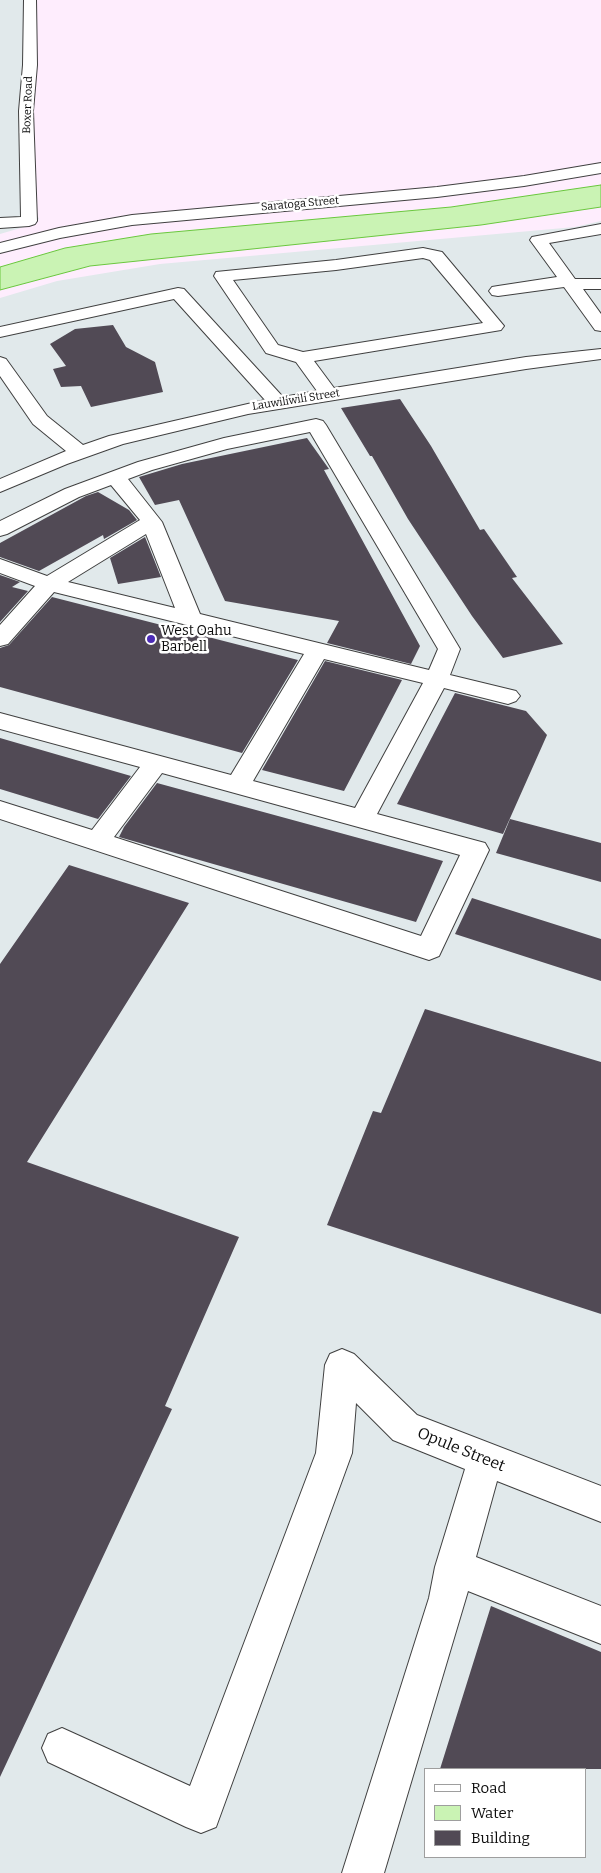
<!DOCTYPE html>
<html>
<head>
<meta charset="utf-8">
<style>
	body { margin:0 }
	#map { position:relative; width:601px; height:1873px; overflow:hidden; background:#feedfd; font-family:Bitter,serif }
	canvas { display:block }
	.legend { position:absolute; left:424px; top:1768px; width:162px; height:90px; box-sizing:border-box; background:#fff; border:1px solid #9e9e9e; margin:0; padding:6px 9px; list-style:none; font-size:15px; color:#0d0d0d }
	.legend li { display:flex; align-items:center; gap:10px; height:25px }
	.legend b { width:25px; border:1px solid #9e9e9e }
</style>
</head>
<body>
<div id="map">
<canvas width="601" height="1873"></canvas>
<ul class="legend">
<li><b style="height:6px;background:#fff"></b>Road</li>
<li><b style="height:14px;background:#caf3b4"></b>Water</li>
<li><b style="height:14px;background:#514a55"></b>Building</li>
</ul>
</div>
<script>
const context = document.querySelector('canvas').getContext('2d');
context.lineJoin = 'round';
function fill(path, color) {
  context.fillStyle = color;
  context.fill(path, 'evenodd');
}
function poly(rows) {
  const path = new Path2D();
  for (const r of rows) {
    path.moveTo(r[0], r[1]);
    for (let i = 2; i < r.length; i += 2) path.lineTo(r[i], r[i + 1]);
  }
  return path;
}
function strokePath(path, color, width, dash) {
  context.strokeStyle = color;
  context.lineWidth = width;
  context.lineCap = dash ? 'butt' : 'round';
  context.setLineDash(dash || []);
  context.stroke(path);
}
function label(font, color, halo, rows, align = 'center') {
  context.font = font + ' Bitter,serif';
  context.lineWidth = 5;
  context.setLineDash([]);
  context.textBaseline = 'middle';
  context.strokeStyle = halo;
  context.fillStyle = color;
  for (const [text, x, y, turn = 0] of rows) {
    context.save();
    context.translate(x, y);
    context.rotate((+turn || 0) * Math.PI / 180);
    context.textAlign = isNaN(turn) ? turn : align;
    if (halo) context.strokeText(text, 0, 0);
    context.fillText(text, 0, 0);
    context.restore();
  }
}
fill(poly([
	[0,0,29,0,34,208,39,219,31,225,0,234],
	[601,221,601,1873,0,1873,0,298,57,281,160,264,575,227],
	[425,1769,585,1769,585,1857,425,1857]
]), '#e1e9eb');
const water = poly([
	[601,185,601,207,481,225,90,266,0,290,0,267,65,248,151,234,451,207,601,185]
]);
fill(water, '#caf3b4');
strokePath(water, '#6ac73e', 1);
fill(poly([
	[113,325,126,347,155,362,163,392,91,407,81,386,61,387,53,369,66,366,50,344,75,329],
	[400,399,431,446,480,530,484,529,517,577,512,578,563,644,503,658,472,616,408,519,372,456,370,456,341,408],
	[307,438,329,469,324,470,420,646,411,664,327,643,339,621,225,601,179,500,155,505,139,477,182,464],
	[98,492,129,510,137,520,104,539,103,535,39,571,0,557,0,543,86,496],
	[145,537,161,577,118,584,110,558],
	[0,575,20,582,12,587,28,591,0,622],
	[52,597,298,660,242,753,0,687,0,648,9,645],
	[325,661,402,680,344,791,262,770],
	[455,693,526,711,547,735,503,834,397,804],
	[0,738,131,776,98,819,0,789],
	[157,783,443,861,416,922,119,837,124,827],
	[510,819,601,843,601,882,496,853],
	[69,865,189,903,27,1162,239,1237,165,1406,172,1409,0,1777,0,964],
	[472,898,601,939,601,981,455,934],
	[425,1009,601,1062,601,1314,327,1225,373,1111,381,1113],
	[491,1606,601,1652,601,1769,440,1769]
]), '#514a55');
const minor = poly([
	[24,0,36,0,37,65,33,111,37,221,35,224,29,226,0,228,0,218,21,217,19,111,23,65,24,0],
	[601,163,601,173,524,186,437,197,132,225,60,238,0,253,0,243,59,228,132,215,437,187,524,176,601,163],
	[601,224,601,234,549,243,575,279,601,279,601,289,583,289,601,314,601,331,595,330,564,287,498,296,492,295,489,291,492,287,498,286,557,277,530,240,532,237,601,224],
	[423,248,442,252,504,326,501,330,495,331,314,361,334,388,526,357,601,349,601,359,526,369,248,414,123,444,67,464,0,492,0,479,66,451,33,424,0,376,0,357,6,359,47,416,83,445,109,436,265,400,174,299,0,337,0,327,178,288,184,289,283,397,317,391,296,362,266,353,214,276,216,272,336,260,423,248],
	[423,258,430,260,483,323,303,352,278,345,233,280,336,270,423,258],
	[316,419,323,421,326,425,460,649,450,675,516,691,520,696,516,701,508,704,444,688,377,814,485,843,489,850,439,956,429,960,0,819,0,801,92,830,140,767,0,729,0,713,231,775,304,654,54,592,8,644,0,646,0,625,35,586,0,573,0,559,47,576,140,520,111,485,79,497,7,534,0,536,0,521,65,489,138,462,224,438,316,419],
	[310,432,438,649,429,670,200,614,162,522,128,479,152,470,227,449,310,432],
	[146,534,175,608,68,582,146,534],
	[324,659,423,683,355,808,253,781,324,659],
	[162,773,460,855,421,936,114,837,162,773],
	[342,1349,354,1354,417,1415,601,1486,601,1522,497,1481,476,1557,601,1606,601,1644,468,1591,384,1873,342,1873,429,1598,435,1567,465,1469,393,1440,356,1403,352,1453,216,1827,201,1833,186,1827,48,1762,42,1748,48,1734,62,1728,190,1786,316,1453,325,1365,330,1354,342,1349]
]);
strokePath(minor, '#404040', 2);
fill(minor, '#fff');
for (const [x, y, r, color] of [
	[151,639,5,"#4c2bb6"]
]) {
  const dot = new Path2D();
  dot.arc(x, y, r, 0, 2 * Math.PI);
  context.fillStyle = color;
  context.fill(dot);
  strokePath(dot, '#fff', 2);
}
label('11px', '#0d0d0d', '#fff', [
	["Boxer Road",28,105,-88],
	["Saratoga Street",300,204,-5],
	["Lauwiliwili Street",296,400,-9]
]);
label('14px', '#0d0d0d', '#fff', [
	["West Oahu",161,631],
	["Barbell",161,647]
], 'left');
label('16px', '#0d0d0d', '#fff', [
	["Opule Street",461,1450,22]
]);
</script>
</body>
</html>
